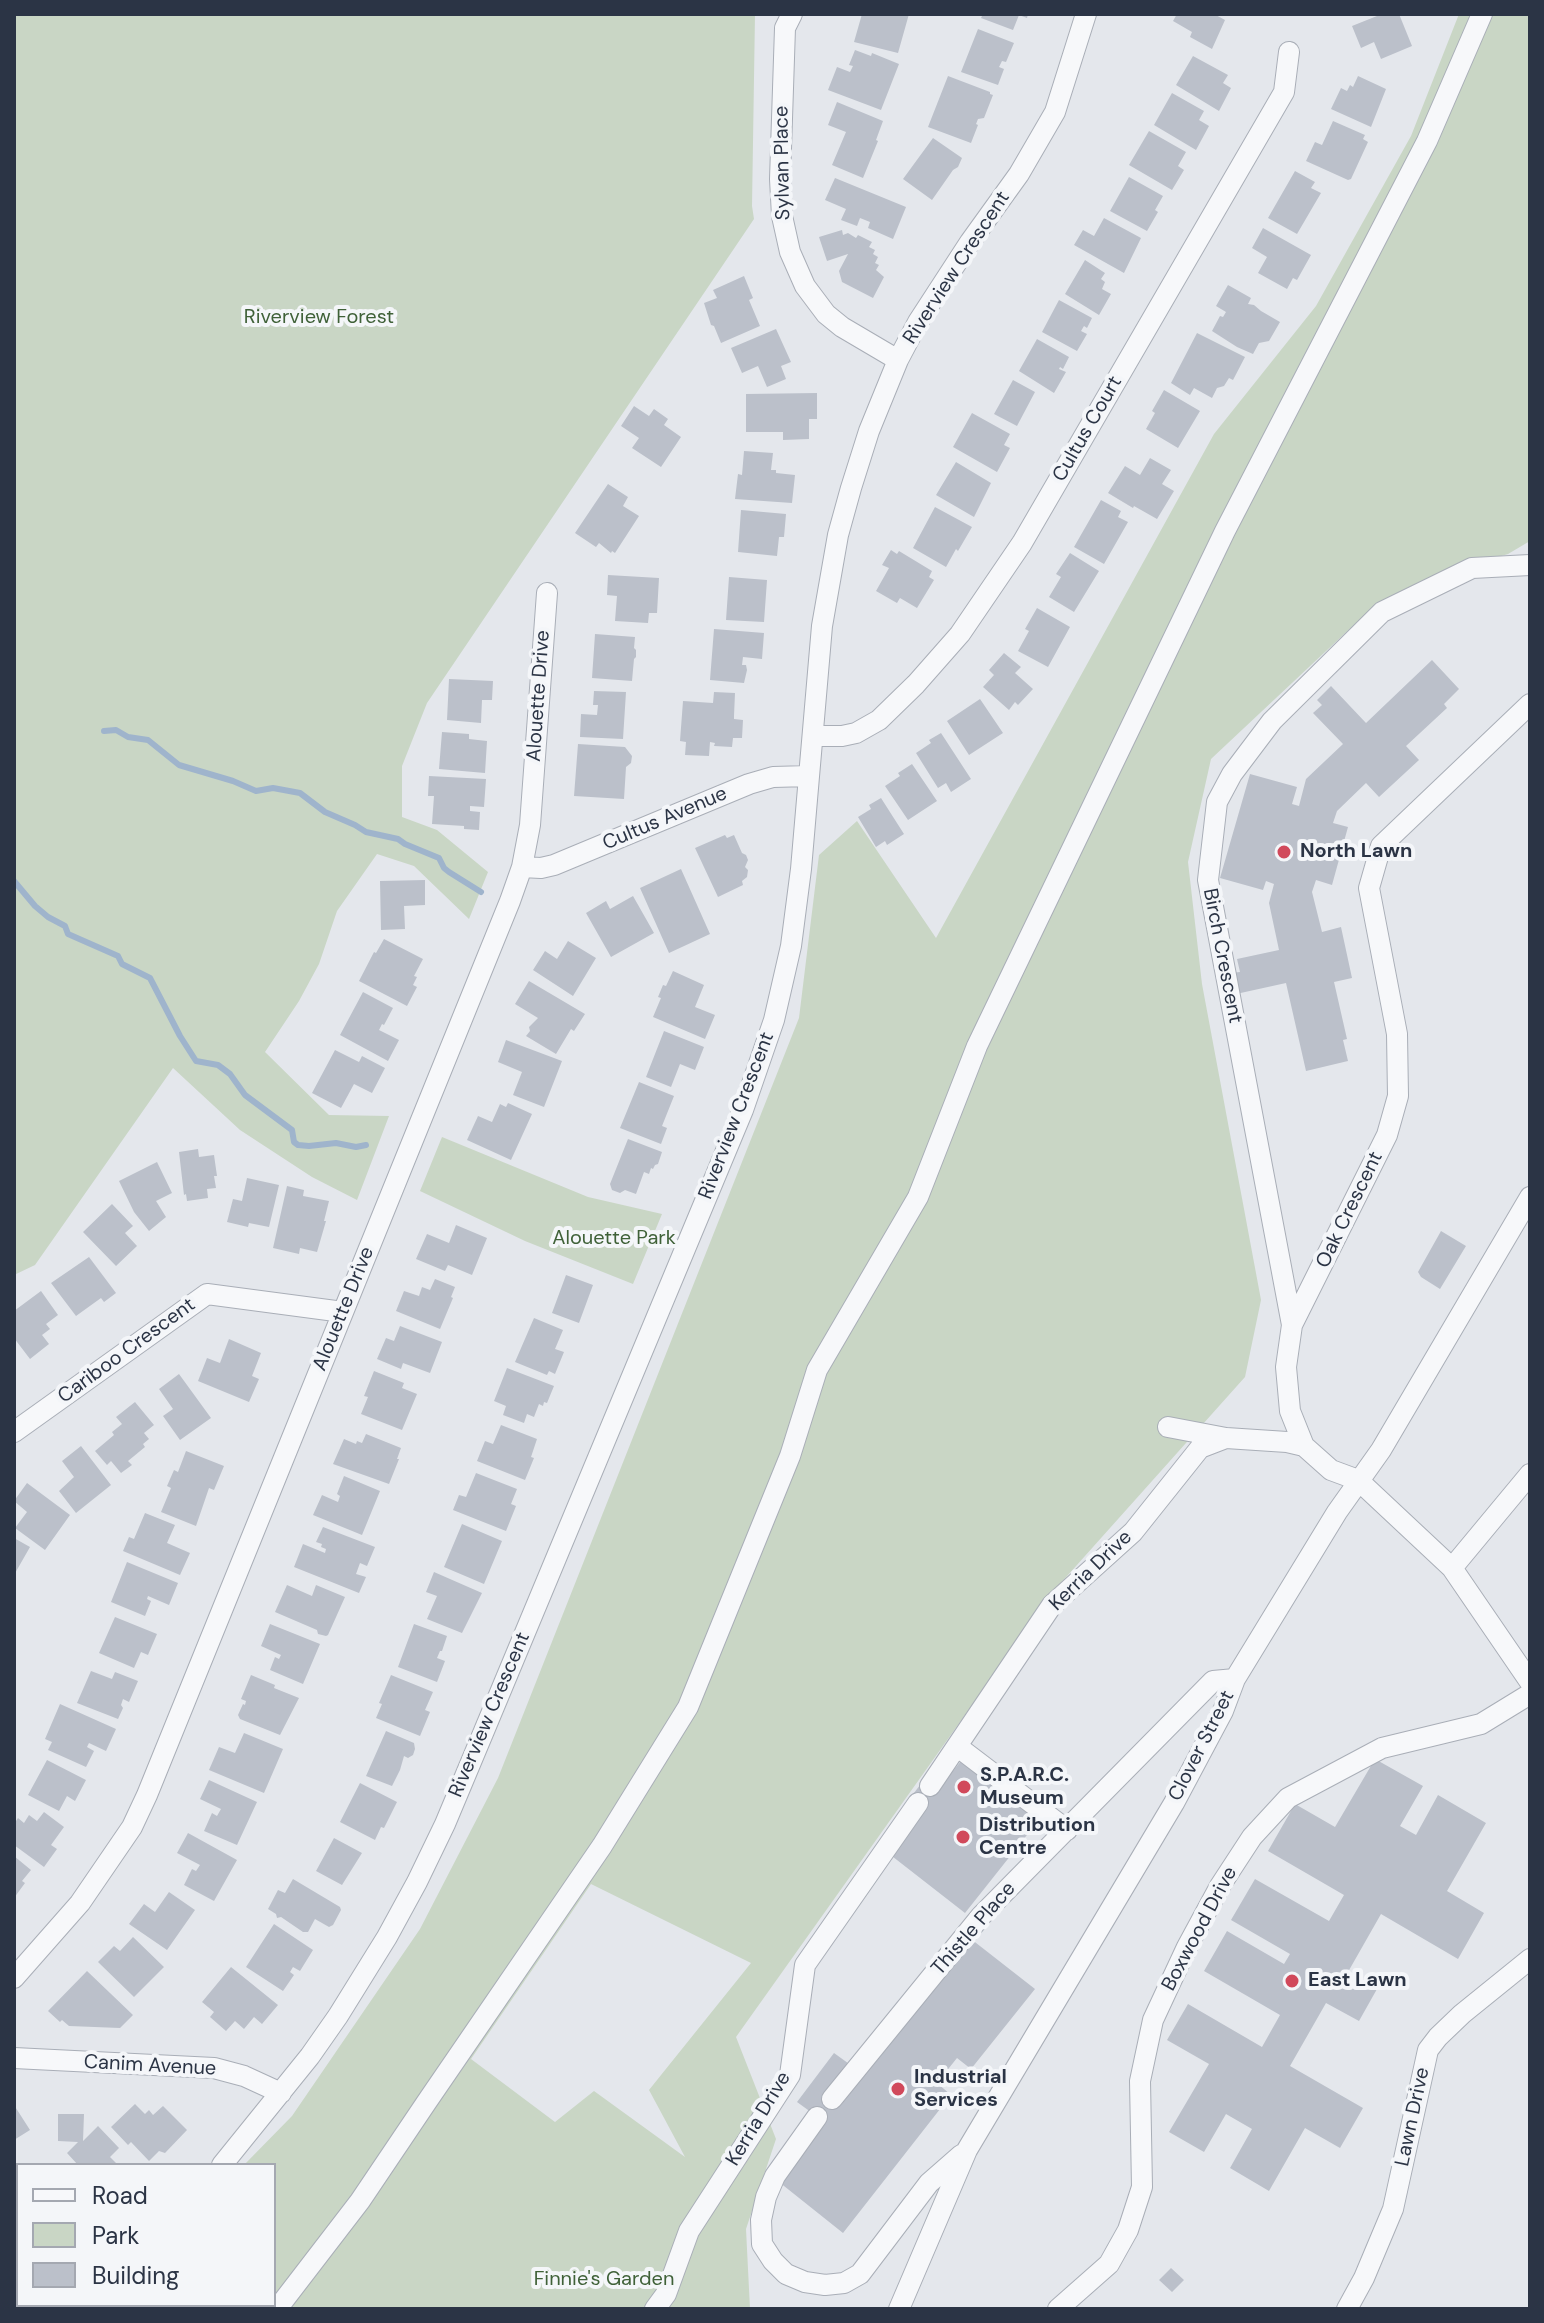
<!DOCTYPE html>
<html>
<head>
<meta charset="utf-8">
<style>
	body { margin:0 }
	#map { position:relative; width:1544px; height:2323px; overflow:hidden; background:#e4e7ec; font-family:"DM Sans",sans-serif }
	canvas { display:block }
	.frame { position:absolute; inset:0; border:16px solid #2b3445; pointer-events:none }
	.legend { position:absolute; left:16px; top:2163px; width:260px; height:144px; box-sizing:border-box; background:#f4f6f9; border:2px solid #a4a8b1; margin:0; padding:10px 14px; list-style:none; font-size:24px; color:#2b3445 }
	.legend li { display:flex; align-items:center; gap:16px; height:40px }
	.legend b { width:40px; border:2px solid #a4a8b1 }
</style>
</head>
<body>
<div id="map">
<canvas width="1544" height="2323"></canvas>
<div class="frame"></div>
<ul class="legend">
<li><b style="height:10px;background:#f7f8fa"></b>Road</li>
<li><b style="height:22px;background:#c9d6c5"></b>Park</li>
<li><b style="height:22px;background:#bbc0ca"></b>Building</li>
</ul>
</div>
<script>
const context = document.querySelector('canvas').getContext('2d');
context.lineJoin = 'round';
function fill(path, color) {
  context.fillStyle = color;
  context.fill(path, 'evenodd');
}
function poly(rows) {
  const path = new Path2D();
  for (const r of rows) {
    path.moveTo(r[0], r[1]);
    for (let i = 2; i < r.length; i += 2) path.lineTo(r[i], r[i + 1]);
  }
  return path;
}
function strokePath(path, color, width, dash) {
  context.strokeStyle = color;
  context.lineWidth = width;
  context.lineCap = dash ? 'butt' : 'round';
  context.setLineDash(dash || []);
  context.stroke(path);
}
function label(font, color, halo, rows, align = 'center') {
  context.font = font + ' "DM Sans",sans-serif';
  context.lineWidth = 8;
  context.setLineDash([]);
  context.textBaseline = 'middle';
  context.strokeStyle = halo;
  context.fillStyle = color;
  for (const [text, x, y, turn = 0] of rows) {
    context.save();
    context.translate(x, y);
    context.rotate((+turn || 0) * Math.PI / 180);
    context.textAlign = isNaN(turn) ? turn : align;
    if (halo) context.strokeText(text, 0, 0);
    context.fillText(text, 0, 0);
    context.restore();
  }
}
fill(poly([
	[14,14,755,14,752,206,754,219,427,703,402,766,402,817,437,830,488,872,469,919,414,866,377,854,337,911,319,964,299,1001,265,1052,329,1115,389,1116,357,1200,312,1177,240,1130,173,1068,35,1265,14,1275],
	[1459,14,1530,14,1530,541,1508,554,1433,576,1357,622,1211,759,1188,862,1202,984,1261,1300,1245,1377,1051,1594,736,2037,776,2139,746,2229,750,2309,102,2309,106,2305,274,2305,274,2165,244,2165,292,2116,420,1929,498,1778,799,1018,819,855,857,821,936,938,1214,434,1316,306,1411,136],
	[591,1884,751,1963,649,2090,685,2157,594,2091,555,2122,471,2059],
	[442,1137,588,1197,662,1214,633,1284,525,1241,420,1191]
]), '#c9d6c5');
strokePath(poly([
	[104,731,116,730,128,737,148,740,179,765,233,781,256,791,273,788,300,793,325,812,355,825,366,832,398,839,405,844,439,858,444,868,449,872,481,892],
	[14,881,35,906,48,917,65,926,68,934,118,956,122,964,150,978,180,1036,196,1061,218,1065,230,1074,245,1095,292,1130,294,1142,298,1145,309,1146,336,1143,356,1147,366,1145]
]), '#9fb4cc', 6);
fill(poly([
	[862,14,909,14,898,53,854,42],
	[983,14,1028,14,1027,18,1019,15,1013,30,981,18],
	[1177,14,1214,14,1225,20,1212,49,1190,37,1192,32,1173,21],
	[1382,14,1399,14,1412,46,1381,59,1374,42,1361,48,1352,26],
	[978,29,1014,43,1006,62,1002,61,999,67,1004,69,998,85,961,72],
	[855,50,871,56,872,53,899,64,881,110,828,90,837,67,850,72,853,66,849,65],
	[1193,56,1228,75,1223,83,1231,88,1219,111,1176,85],
	[948,76,990,92,990,94,993,95,984,118,978,119,976,124,978,125,971,143,928,127],
	[1358,76,1386,89,1371,127,1331,109,1341,88,1347,91,1350,85,1353,87],
	[1172,93,1204,111,1199,120,1209,126,1196,150,1154,125],
	[837,102,883,121,876,140,878,141,863,178,832,165,846,132,828,125],
	[1333,121,1365,135,1363,139,1368,142,1351,179,1348,180,1306,161,1315,142,1322,145],
	[1149,131,1186,152,1178,166,1184,170,1172,190,1129,165],
	[933,138,962,158,958,167,953,170,932,200,903,179],
	[1295,171,1315,182,1311,188,1321,193,1297,234,1268,218],
	[1129,177,1163,196,1155,210,1158,212,1147,231,1110,211],
	[835,178,906,207,893,239,868,228,870,222,860,218,857,226,841,220,846,209,825,200],
	[1104,218,1141,238,1124,273,1074,245,1083,230,1094,236],
	[1263,228,1311,255,1297,280,1293,278,1287,289,1258,273,1267,257,1252,248],
	[842,230,843,235,848,233,856,238,858,235,872,242,869,247,875,250,873,254,878,257,875,263,879,265,876,270,884,277,873,298,842,282,839,271,848,254,827,261,819,237],
	[1085,260,1105,273,1101,279,1105,282,1102,289,1111,294,1099,315,1065,294],
	[744,276,753,298,749,300,760,326,721,343,714,326,711,325,704,303,717,298,713,290],
	[1228,285,1251,298,1248,304,1254,305,1261,311,1280,322,1269,341,1259,343,1253,354,1237,347,1212,331,1220,316,1223,317,1226,312,1216,306],
	[1059,300,1092,318,1087,328,1084,326,1081,331,1087,334,1077,351,1042,332],
	[776,329,791,362,781,366,786,379,767,387,758,366,742,373,731,348],
	[1197,333,1245,357,1233,380,1229,378,1224,386,1217,388,1212,398,1194,388,1190,395,1171,383],
	[1037,339,1069,357,1063,369,1060,367,1059,369,1066,372,1054,393,1019,371],
	[1013,380,1035,392,1017,426,994,414],
	[1164,390,1200,411,1178,448,1146,429,1155,413,1152,411],
	[817,393,817,419,809,419,809,439,783,440,783,432,746,432,746,394],
	[634,406,649,416,654,409,668,419,664,425,681,437,661,467,632,448,639,438,621,426],
	[972,413,1010,434,1004,445,1010,448,997,472,953,447],
	[744,451,773,453,771,470,776,470,776,473,795,475,792,503,735,499,738,474,742,475],
	[1150,458,1171,470,1162,484,1174,491,1157,519,1134,506,1133,508,1108,493,1125,466,1140,475],
	[956,462,991,483,974,517,936,495],
	[608,484,628,497,623,506,639,516,615,553,612,551,611,553,599,543,596,547,575,533],
	[1101,500,1121,511,1118,517,1128,522,1104,564,1074,547],
	[935,507,972,527,958,551,956,549,946,567,913,548],
	[741,510,786,514,784,537,779,537,777,556,738,552],
	[891,550,897,554,899,551,932,571,929,577,934,580,917,608,900,598,897,603,876,591,889,568,882,565],
	[1070,553,1099,571,1074,612,1049,597,1061,577,1056,574],
	[608,575,659,578,657,613,649,613,648,623,615,621,617,596,607,595],
	[729,577,767,580,764,622,726,620],
	[1037,608,1070,627,1048,667,1018,651,1029,631,1025,629],
	[714,629,764,633,762,659,743,657,742,665,746,665,747,670,744,683,710,680],
	[595,634,635,637,634,648,636,650,636,657,634,659,632,681,592,678],
	[1004,653,1021,667,1015,673,1033,689,1018,705,1015,702,1009,710,983,687,994,675,989,670],
	[1432,660,1459,689,1444,704,1447,708,1406,746,1419,760,1379,797,1366,783,1337,811,1333,823,1348,827,1332,885,1316,880,1312,892,1322,932,1341,927,1352,978,1334,982,1347,1039,1343,1040,1348,1061,1306,1071,1286,983,1236,994,1231,973,1240,972,1237,959,1279,950,1269,903,1274,884,1266,881,1263,890,1220,878,1250,774,1297,787,1292,804,1299,806,1306,779,1343,744,1313,713,1322,705,1317,700,1331,686,1366,723],
	[449,679,493,681,492,700,482,700,481,723,447,720],
	[594,691,626,692,623,739,580,737,581,714,597,715,598,705,593,705],
	[714,692,735,693,734,716,734,719,743,720,742,738,733,738,732,747,714,746,715,743,710,742,709,756,685,755,686,742,680,741,683,701,713,703],
	[980,699,1003,733,969,755,947,721],
	[442,732,469,734,469,739,487,741,485,773,439,769],
	[941,733,971,779,951,792,946,783,938,788,916,753,931,743,929,740],
	[578,744,625,747,632,756,631,763,626,767,624,799,574,796],
	[912,764,937,801,908,820,885,786,900,776,898,773],
	[429,776,486,779,484,807,470,806,470,811,480,812,479,830,464,829,464,826,432,824,434,796,428,796],
	[881,798,904,834,887,845,885,841,876,847,858,817,871,809,869,805],
	[725,835,727,838,734,835,742,853,746,855,748,860,745,867,748,870,747,877,742,881,743,885,718,897,695,848],
	[681,869,710,934,669,953,640,888],
	[425,880,425,905,404,906,405,929,381,930,380,881],
	[633,896,654,933,611,957,586,913,606,901,610,909],
	[384,939,423,959,414,976,417,977,413,985,417,987,407,1006,359,981,374,952,376,953],
	[568,941,596,958,573,996,533,970,545,951,557,959],
	[673,971,704,985,695,1007,715,1015,705,1039,653,1017,661,998,658,997,663,985,666,986],
	[529,981,585,1014,574,1031,571,1029,556,1054,526,1036,530,1031,529,1027,538,1018,515,1004],
	[363,992,393,1008,384,1025,382,1024,379,1030,399,1040,388,1061,340,1035],
	[664,1031,704,1047,695,1070,680,1064,671,1087,646,1077],
	[506,1040,562,1061,544,1107,513,1095,522,1072,498,1062],
	[335,1050,359,1062,362,1056,385,1068,372,1093,354,1084,341,1108,312,1093],
	[639,1082,674,1096,662,1126,667,1128,661,1144,620,1128],
	[508,1103,532,1114,511,1160,467,1140,478,1116,492,1122,500,1104,506,1107],
	[628,1139,662,1152,658,1164,655,1165,653,1169,651,1168,649,1174,644,1172,636,1194,625,1190,620,1193,612,1190,610,1184],
	[198,1149,199,1157,214,1155,217,1176,214,1176,216,1188,207,1189,208,1198,187,1201,186,1194,184,1195,179,1152],
	[157,1162,172,1193,156,1201,166,1217,149,1231,134,1212,119,1181],
	[247,1178,279,1185,269,1227,249,1223,248,1227,227,1222,233,1199,242,1201],
	[287,1186,304,1190,303,1196,329,1201,324,1221,326,1221,317,1252,300,1248,299,1254,273,1248],
	[112,1204,133,1226,125,1233,137,1246,116,1266,83,1232],
	[456,1225,487,1238,472,1275,448,1265,445,1271,416,1259,427,1234,449,1243],
	[1441,1231,1466,1246,1440,1289,1421,1277,1418,1272],
	[89,1257,116,1293,104,1302,101,1298,76,1316,51,1283],
	[566,1275,593,1285,579,1323,552,1313],
	[435,1279,455,1287,451,1297,453,1298,440,1329,396,1311,404,1291,419,1296,422,1287,430,1290],
	[41,1291,58,1315,46,1324,50,1329,42,1335,49,1344,30,1359,14,1338,14,1311],
	[534,1318,563,1330,555,1349,564,1352,555,1374,549,1371,547,1375,515,1362],
	[400,1326,442,1342,430,1373,403,1363,401,1369,377,1359,386,1338,394,1341],
	[229,1339,261,1353,252,1376,259,1379,249,1402,198,1381,207,1358,220,1363],
	[507,1368,554,1386,547,1403,544,1402,543,1406,539,1404,534,1417,527,1414,524,1423,503,1415,506,1406,494,1401],
	[374,1371,404,1383,402,1388,417,1394,402,1430,361,1414,368,1397,364,1396],
	[179,1374,211,1418,180,1440,163,1416,173,1409,159,1389],
	[135,1402,154,1425,144,1433,149,1439,143,1444,145,1447,128,1461,132,1465,121,1473,111,1461,107,1465,95,1451,114,1435,112,1432,122,1424,116,1417],
	[501,1425,537,1439,531,1457,534,1458,525,1480,477,1461,485,1441,493,1444],
	[366,1434,401,1448,397,1459,399,1459,389,1484,333,1464,344,1439,356,1444,357,1441,362,1443],
	[81,1446,111,1485,76,1513,59,1491,74,1477,62,1461],
	[186,1451,224,1466,214,1490,209,1488,196,1526,161,1512,171,1488,167,1486,174,1470,178,1472],
	[476,1473,517,1489,511,1504,516,1506,506,1531,453,1510,459,1495,466,1497],
	[344,1476,380,1491,362,1535,313,1515,322,1495,338,1502,340,1496,337,1494],
	[27,1483,70,1515,45,1550,15,1528,27,1512,14,1501],
	[145,1513,175,1525,167,1543,190,1553,180,1575,123,1551,129,1537,134,1539],
	[462,1524,502,1541,484,1584,444,1567],
	[323,1527,375,1547,367,1566,360,1563,356,1574,366,1577,359,1593,294,1567,303,1544,325,1553,326,1549,321,1547,322,1544,316,1542],
	[14,1538,30,1547,14,1575],
	[127,1562,178,1583,169,1605,148,1596,147,1599,151,1601,145,1616,111,1602],
	[434,1572,482,1593,462,1633,427,1619,437,1596,426,1592],
	[287,1585,312,1596,316,1585,345,1597,328,1635,326,1636,318,1634,317,1630,275,1612],
	[115,1617,157,1634,148,1655,141,1652,134,1668,99,1653],
	[270,1624,320,1644,303,1684,270,1670,275,1657,279,1659,281,1655,261,1646],
	[414,1624,447,1636,442,1651,440,1651,437,1658,445,1661,437,1682,398,1667],
	[91,1671,112,1679,115,1672,138,1681,129,1702,123,1699,121,1705,123,1708,118,1719,77,1703],
	[251,1675,275,1685,274,1688,299,1698,280,1735,240,1719,238,1715,243,1704,245,1705,246,1701,241,1699],
	[391,1675,433,1692,425,1710,430,1712,420,1736,376,1718,382,1704,379,1703],
	[60,1704,116,1729,106,1751,89,1743,87,1747,94,1751,86,1767,48,1750,52,1742,45,1739],
	[386,1731,414,1743,415,1749,413,1755,408,1758,404,1756,400,1770,392,1786,366,1776],
	[244,1733,283,1749,264,1793,209,1770,219,1747,235,1753],
	[1375,1759,1423,1786,1400,1826,1416,1835,1438,1795,1486,1823,1447,1891,1484,1913,1458,1959,1381,1914,1348,1972,1377,1989,1359,2021,1326,2003,1290,2066,1363,2108,1340,2148,1305,2128,1269,2191,1230,2168,1252,2129,1226,2114,1204,2152,1169,2132,1209,2064,1167,2040,1188,2004,1262,2047,1280,2015,1204,1971,1227,1931,1284,1964,1290,1954,1231,1920,1255,1879,1329,1921,1344,1895,1268,1851,1295,1804,1335,1827],
	[47,1760,86,1780,75,1801,67,1796,59,1811,28,1795],
	[961,1761,1038,1821,965,1913,888,1853,911,1797,923,1781,937,1791],
	[209,1780,257,1802,237,1845,204,1831,212,1813,217,1816,221,1809,200,1799],
	[360,1783,397,1802,384,1828,381,1827,375,1840,340,1822],
	[44,1812,64,1827,51,1845,57,1849,44,1867,14,1845,16,1833,14,1831,14,1824,18,1818,24,1823,29,1815,37,1821],
	[188,1833,237,1860,214,1901,184,1885,192,1869,196,1871,200,1865,177,1853],
	[334,1838,362,1853,342,1885,316,1871],
	[14,1856,31,1870,22,1881,25,1883,14,1898],
	[293,1879,340,1907,341,1910,333,1925,329,1927,315,1919,308,1932,303,1932,281,1917,277,1918,276,1914,268,1909,278,1890,285,1893],
	[169,1892,195,1910,167,1950,129,1924,144,1904,155,1912],
	[274,1924,313,1950,300,1971,293,1967,290,1972,294,1975,283,1991,246,1967],
	[133,1937,164,1967,134,1997,98,1962,114,1946,120,1951],
	[971,1939,1035,1989,971,2069,957,2058,937,2083,951,2095,843,2233,779,2182,826,2123,797,2102,834,2053,852,2066,829,2097,840,2106],
	[231,1967,278,2005,262,2024,254,2017,244,2029,235,2021,226,2031,210,2017,214,2012,202,2002],
	[87,1971,133,2015,120,2028,69,2026,62,2020,60,2022,48,2011],
	[135,2104,145,2114,149,2110,153,2115,163,2106,187,2130,165,2153,159,2151,149,2161,131,2142,128,2145,111,2127],
	[14,2105,30,2130,14,2140],
	[58,2114,84,2114,83,2141,98,2126,119,2148,110,2157,118,2165,78,2165,67,2153,78,2142,58,2141],
	[1171,2268,1184,2280,1172,2292,1159,2280]
]), '#bbc0ca');
const minor = poly([
	[792,14,785,28,780,179,782,216,790,252,805,286,826,314,842,327,898,360],
	[1530,704,1381,846,1369,888,1397,1034,1398,1096,1387,1135,1292,1325,1286,1367,1290,1411,1304,1446,1331,1470,1358,1480,1452,1568,1530,1682],
	[813,736,842,736,856,733,879,720,916,684,960,634,1022,543,1284,92,1289,52],
	[522,867,541,868,554,865,749,784,773,777,809,776],
	[1292,1325,1208,880,1217,802,1232,774,1272,721,1382,612,1472,568,1530,565],
	[1168,1427,1226,1438],
	[14,1432,207,1294,343,1312],
	[1452,1568,1530,1474],
	[958,1747,1067,1830],
	[930,1786,1052,1605,1133,1532,1200,1448,1226,1438,1287,1442,1304,1446],
	[14,1978,80,1903,132,1827,147,1795,510,901,522,867,530,825,547,593],
	[14,2058,214,2068,244,2076,281,2093],
	[832,2099,981,1916,1213,1681,1235,1679],
	[817,2117,775,2176,766,2197,761,2220,762,2244,773,2261,786,2274,805,2282,825,2285,844,2283,860,2274,929,2183,961,2155],
	[222,2165,310,2056,338,2016,387,1937,417,1882,445,1824,484,1731,743,1110,774,1020,791,946,801,869,822,626,838,535,851,488,869,431,898,360,918,322,970,242,1019,174,1055,112,1086,14],
	[79,2309,84,2305],
	[277,2309,360,2201,426,2103,602,1846,688,1707,790,1456,817,1370,918,1197,977,1046,1225,531,1427,141,1482,14],
	[655,2309,666,2294,689,2231,790,2075,805,1965,918,1803],
	[899,2309,967,2150,1174,1803,1223,1711,1235,1679,1337,1512,1381,1450,1530,1197],
	[1058,2309,1109,2264,1128,2230,1142,2187,1140,2081,1153,2020,1187,1947,1220,1886,1252,1837,1288,1798,1382,1748,1481,1724,1530,1694],
	[1347,2309,1364,2278,1393,2209,1428,2050,1438,2037,1462,2014,1530,1959]
]);
strokePath(minor, '#a9aeb7', 22);
strokePath(minor, '#f7f8fa', 20);
for (const [x, y, r, color] of [
	[1284,852,8,"#d1495b"],
	[964,1787,8,"#d1495b"],
	[963,1837,8,"#d1495b"],
	[1292,1981,8,"#d1495b"],
	[898,2089,8,"#d1495b"]
]) {
  const dot = new Path2D();
  dot.arc(x, y, r, 0, 2 * Math.PI);
  context.fillStyle = color;
  context.fill(dot);
  strokePath(dot, '#f4f6f9', 3);
}
label('20px', '#2b3445', '#f4f6f9', [
	["Sylvan Place",783,163,-91],
	["Riverview Crescent",957,268,-57],
	["Cultus Court",1088,429,-60],
	["Alouette Drive",539,696,-86],
	["Cultus Avenue",665,819,-23],
	["Birch Crescent",1222,956,79],
	["Riverview Crescent",737,1116,-69],
	["Oak Crescent",1350,1210,-64],
	["Alouette Drive",344,1309,-68],
	["Cariboo Crescent",127,1351,-36],
	["Kerria Drive",1091,1571,-44],
	["Riverview Crescent",490,1715,-67],
	["Clover Street",1202,1746,-63],
	["Thistle Place",974,1929,-49],
	["Boxwood Drive",1200,1929,-62],
	["Canim Avenue",150,2066,3],
	["Lawn Drive",1413,2117,-78],
	["Kerria Drive",759,2119,-59]
]);
label('20px', '#3f6138', '#f4f6f9', [
	["Riverview Forest",319,318],
	["Alouette Park",614,1239],
	["Finnie's Garden",604,2280]
]);
label('bold 20px', '#2b3445', '#f4f6f9', [
	["North Lawn",1300,852],
	["S.P.A.R.C.",980,1776],
	["Museum",980,1799],
	["Distribution",979,1826],
	["Centre",979,1849],
	["East Lawn",1308,1981],
	["Industrial",914,2078],
	["Services",914,2101]
], 'left');
</script>
</body>
</html>
